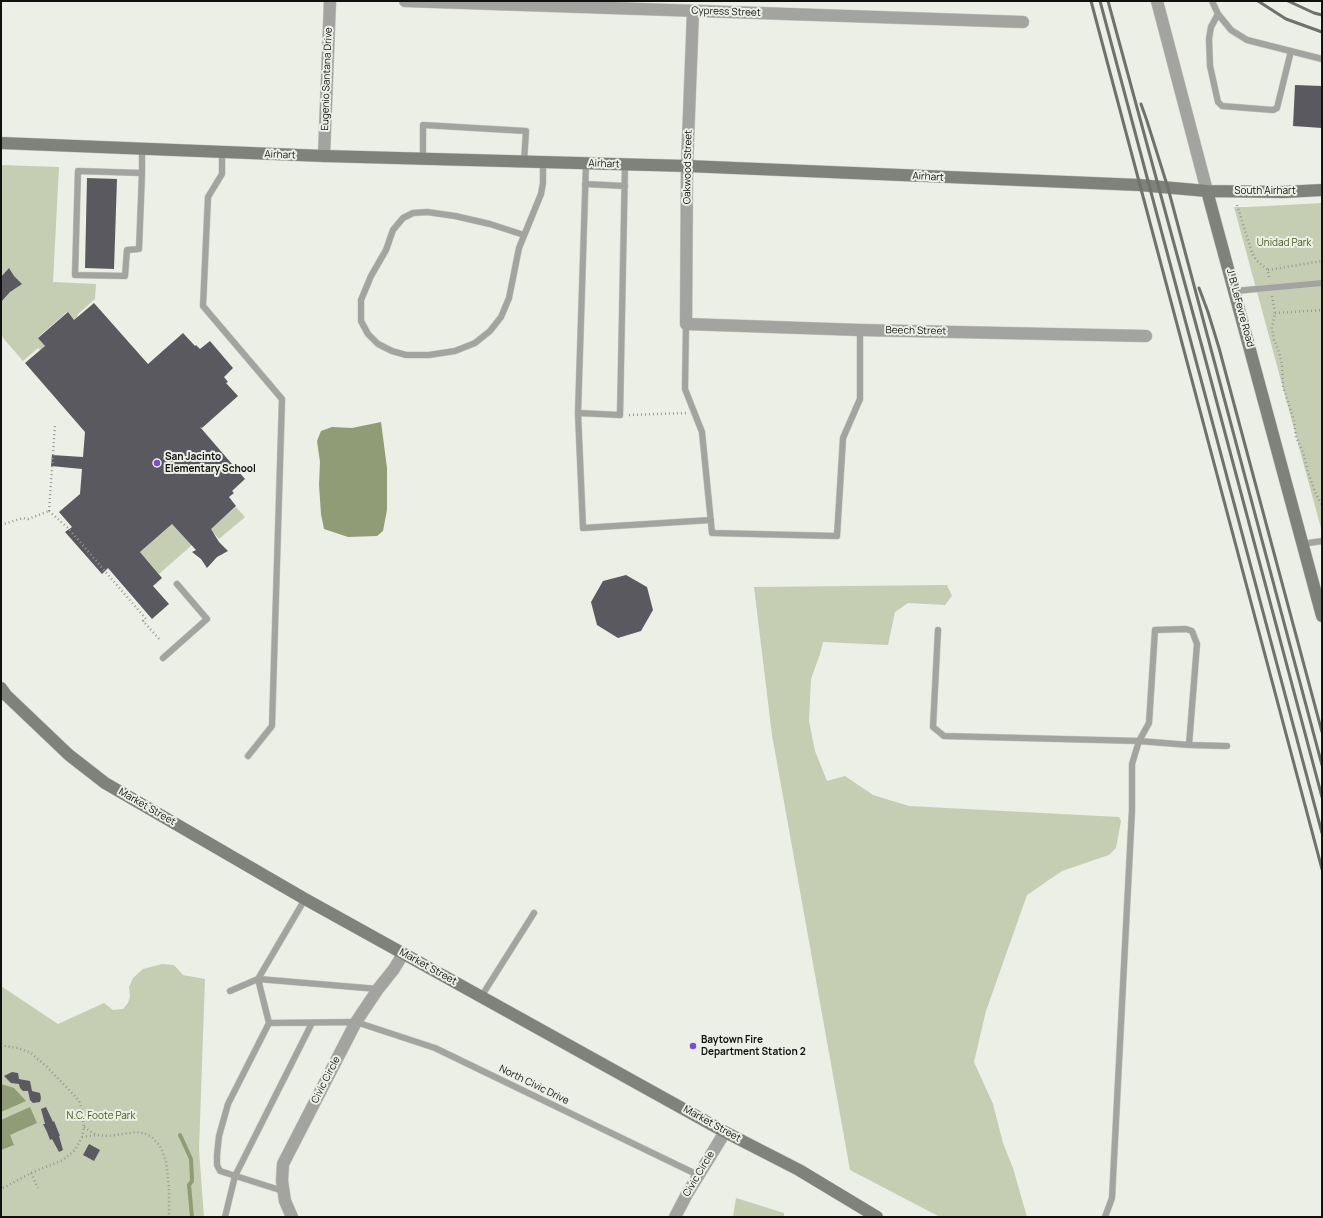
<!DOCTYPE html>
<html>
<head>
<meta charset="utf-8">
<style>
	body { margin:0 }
	#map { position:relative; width:1323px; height:1218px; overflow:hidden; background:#ecefe6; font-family:Manrope,sans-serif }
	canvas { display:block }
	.frame { position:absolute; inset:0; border:2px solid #10110e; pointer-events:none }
</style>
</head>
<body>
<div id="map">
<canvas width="1323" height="1218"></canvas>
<div class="frame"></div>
</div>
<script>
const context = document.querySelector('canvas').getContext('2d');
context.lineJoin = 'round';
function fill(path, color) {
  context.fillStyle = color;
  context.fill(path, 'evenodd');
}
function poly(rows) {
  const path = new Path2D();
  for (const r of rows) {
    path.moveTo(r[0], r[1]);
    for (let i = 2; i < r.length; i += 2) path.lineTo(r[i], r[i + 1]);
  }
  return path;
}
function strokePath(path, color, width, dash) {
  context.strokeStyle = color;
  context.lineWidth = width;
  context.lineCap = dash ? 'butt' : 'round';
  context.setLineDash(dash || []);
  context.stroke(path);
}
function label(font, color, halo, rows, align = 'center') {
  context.font = font + ' Manrope,sans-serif';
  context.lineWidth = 4;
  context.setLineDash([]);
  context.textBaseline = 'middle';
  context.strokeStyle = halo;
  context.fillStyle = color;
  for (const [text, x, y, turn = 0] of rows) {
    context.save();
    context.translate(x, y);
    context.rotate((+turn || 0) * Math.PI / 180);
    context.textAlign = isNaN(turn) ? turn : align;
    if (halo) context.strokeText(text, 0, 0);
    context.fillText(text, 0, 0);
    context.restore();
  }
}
fill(poly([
	[1,165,59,167,53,282,96,284,95,299,77,315,78,316,74,320,67,312,38,337,45,346,40,350,38,348,23,361,3,338,1,333],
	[1322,203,1322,532,1234,207,1248,207],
	[236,507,245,517,219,539,210,529],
	[172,524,192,545,159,574,140,552],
	[947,585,952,596,945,605,908,603,895,612,888,645,823,642,820,654,811,679,809,721,815,751,827,781,845,776,873,795,909,806,1119,817,1121,821,1116,848,1109,855,1062,871,1027,895,986,1011,974,1062,993,1104,1003,1143,1013,1168,1027,1217,940,1217,850,1170,772,735,754,587],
	[162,964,174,965,183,975,205,979,199,1150,204,1217,1,1217,1,986,58,1024,104,1003,113,1010,123,1009,128,1003,130,997,129,987,133,978,143,969],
	[736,1198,784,1213,784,1217,733,1217]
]), '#c5ceb3');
fill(poly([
	[381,422,387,468,387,510,383,531,377,536,348,537,324,529,321,514,319,485,320,462,317,441,321,431,332,427,352,428],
	[1,1084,14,1088,26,1101,1,1112],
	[30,1107,37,1123,10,1135,14,1145,1,1150,1,1120]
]), '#909c75');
strokePath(poly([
	[180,1135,191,1159,192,1181,189,1185,192,1217]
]), '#909c75', 4);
fill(poly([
	[1295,85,1322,86,1322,128,1293,126],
	[87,178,117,179,114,269,85,268],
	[9,268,14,276,22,284,10,292,1,302,1,277],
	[94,303,148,364,183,333,195,346,196,345,200,349,210,341,233,368,224,377,228,382,226,383,238,396,202,428,200,427,245,479,232,491,234,493,229,497,236,506,211,529,219,542,228,551,217,557,207,568,201,559,192,552,196,550,172,524,140,552,162,578,153,586,169,604,152,619,108,568,102,574,65,532,72,527,59,512,80,494,82,469,51,466,52,455,83,457,85,432,25,363,45,346,38,338,68,312,74,320],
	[626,575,647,587,653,610,641,631,618,638,597,625,591,602,603,581],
	[12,1072,18,1073,19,1079,30,1081,32,1091,40,1093,41,1098,40,1102,33,1103,30,1100,28,1091,23,1091,20,1088,19,1084,11,1083,4,1076],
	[46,1107,53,1122,54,1121,60,1136,59,1136,63,1150,59,1152,52,1139,50,1140,47,1132,43,1124,45,1124,41,1109],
	[89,1144,100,1150,94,1161,83,1155]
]), '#5a5960');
const lane = poly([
	[1212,1,1218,14,1231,30,1247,40,1322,59],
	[1218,14,1211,27,1209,39,1210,66,1218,102,1222,106,1273,110,1277,108,1291,51],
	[222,152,222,174,208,197,203,306,282,399,272,726,248,756],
	[423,159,423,125,526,131,524,162],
	[586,164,578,413,620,415,625,165],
	[142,173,78,171,75,275,125,276,127,250,139,249,142,173,142,149],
	[585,184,625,186],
	[524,235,490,224,455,216,427,212,413,213,403,218,393,230,386,250,371,276,361,300,361,321,368,334,378,344,392,351,406,355,429,355,455,351,475,343,490,331,501,317,509,298,519,248,541,194,543,183,543,162],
	[1235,291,1322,283],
	[686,324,685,389,702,432,712,533,837,536,843,438,860,399,860,330],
	[578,413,583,528,711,520],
	[1302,544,1322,541],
	[938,630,933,727,944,736,1139,741,1189,745],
	[163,658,207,619,177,584],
	[230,991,258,979,378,989],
	[481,997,534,913],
	[269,1023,356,1022,435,1048,698,1175],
	[283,1191,220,1171,217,1165,217,1155,219,1136,228,1104,269,1023,258,979,305,899],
	[225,1217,235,1176,312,1023],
	[1105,1217,1112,1198,1132,810,1132,764,1139,741,1149,723,1155,630,1186,629,1192,631,1197,644,1189,745,1227,746]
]);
const street = poly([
	[405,1,1023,22],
	[1157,1,1207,191],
	[693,11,687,166,686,324,860,330,1146,336],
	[324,156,330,1],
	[292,1217,285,1201,282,1181,283,1164,356,1022,378,989,394,969,403,954],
	[675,1217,687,1194,725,1132]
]);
const secondary = poly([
	[1,143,324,156,687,166,1139,185,1207,191,1284,192,1322,190],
	[1207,191,1322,616],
	[1,688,6,695,69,755,105,783,305,899,725,1132,799,1170,877,1217]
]);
strokePath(lane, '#c9cbc3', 7);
strokePath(street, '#c9cbc3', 13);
strokePath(secondary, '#c9cbc3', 13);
strokePath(poly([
	[1237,205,1252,253,1256,260,1268,270,1269,279],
	[1268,270,1322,261],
	[1272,296,1275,313,1272,328,1274,340,1279,352,1282,365,1283,386,1294,421,1296,437,1303,452,1308,472,1315,492,1322,505],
	[1275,313,1322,310],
	[629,415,686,413],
	[49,511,68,528,146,619,143,621,161,641],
	[49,511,55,425],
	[1,525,23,518,28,519,49,511],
	[1,1044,5,1046,18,1048,31,1053,47,1067,75,1096,79,1101,82,1110,84,1127,82,1137,75,1150,63,1160,31,1173,1,1189],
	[84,1127,96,1135],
	[82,1137,97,1135,109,1136,136,1132,144,1133,152,1137,160,1146,166,1161,169,1188,169,1217],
	[31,1173,38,1188]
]), '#969992', 2.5, [1, 3]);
strokePath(lane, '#a3a4a0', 6);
strokePath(street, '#a3a4a0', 12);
strokePath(secondary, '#7f817b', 12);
strokePath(poly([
	[1091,1,1322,869],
	[1100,1,1322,833],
	[1108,1,1204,354,1322,797],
	[1258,1,1286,19,1322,32],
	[1288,1,1314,13,1322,15],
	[1141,104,1147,121,1168,188,1322,765],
	[1199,288,1208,312,1219,348,1322,732]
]), '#6f716c', 3);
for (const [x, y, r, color] of [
	[157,463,4,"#784fc8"],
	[693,1046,4,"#784fc8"]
]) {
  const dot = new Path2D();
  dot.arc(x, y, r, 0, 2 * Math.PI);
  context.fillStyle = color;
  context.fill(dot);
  strokePath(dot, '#ecefe6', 1.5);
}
label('10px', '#10110e', '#ecefe6', [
	["Cypress Street",726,12,2],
	["Eugenio Santana Drive",327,79,-88],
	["Airhart",280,155,2],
	["Airhart",604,164,2],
	["Oakwood Street",688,167,-89],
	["Airhart",928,177,3],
	["South Airhart",1265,191],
	["J. B. LeFevre Road",1240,308,75],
	["Beech Street",916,331,1],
	["Market Street",147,807,30],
	["Market Street",428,967,29],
	["Civic Circle",326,1080,-63],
	["North Civic Drive",534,1085,26],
	["Market Street",712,1124,29],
	["Civic Circle",699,1174,-59]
]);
label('10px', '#475619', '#ecefe6', [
	["Unidad Park",1284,243],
	["N.C. Foote Park",101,1116]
]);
label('bold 10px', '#10110e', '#ecefe6', [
	["San Jacinto",165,457],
	["Elementary School",165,469],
	["Baytown Fire",701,1040],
	["Department Station 2",701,1052]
], 'left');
</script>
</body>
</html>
